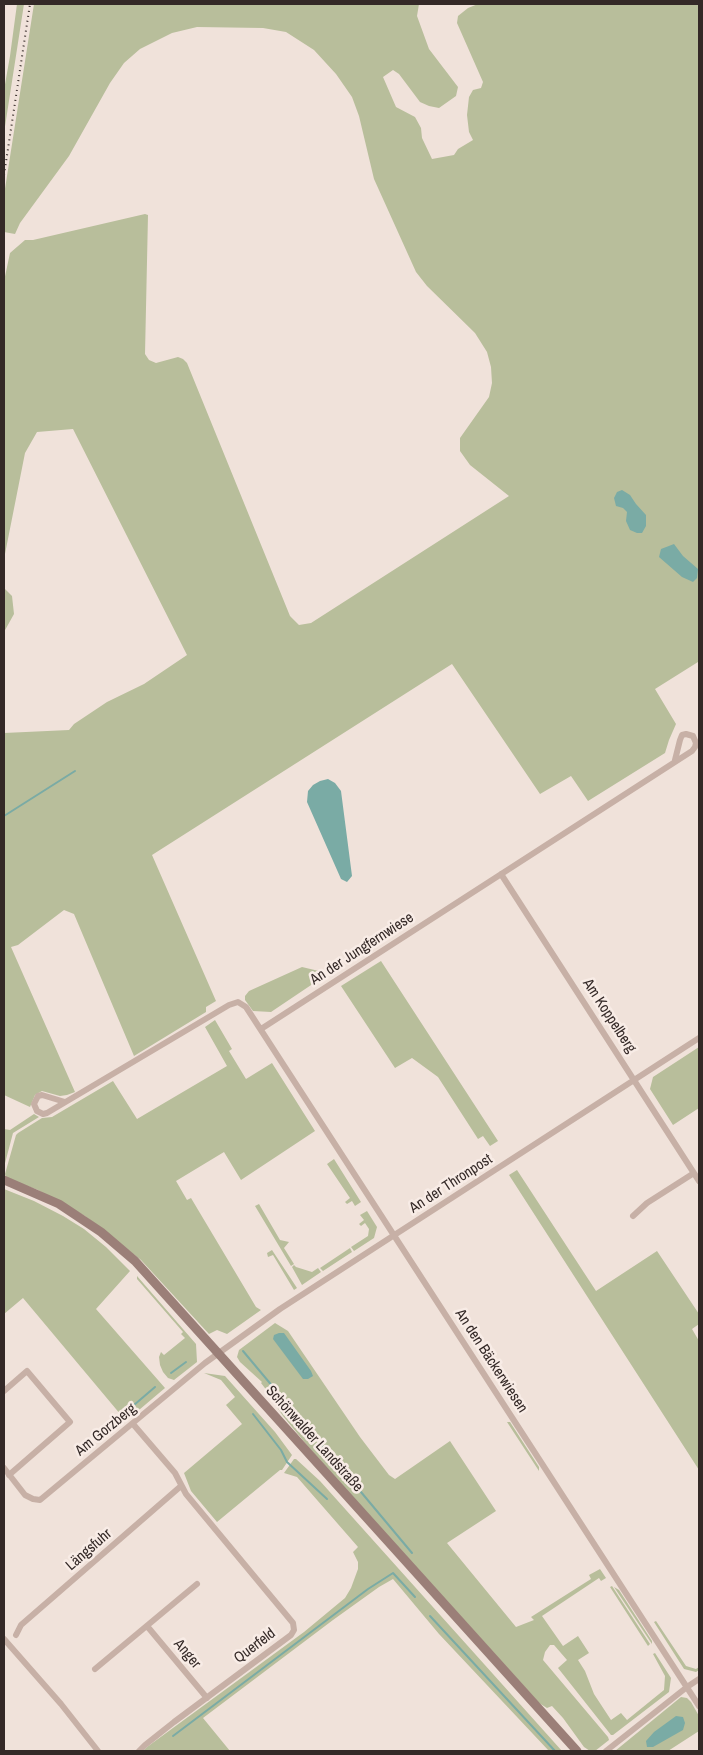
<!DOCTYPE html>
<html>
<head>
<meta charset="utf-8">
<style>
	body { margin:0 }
	#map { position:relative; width:703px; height:1755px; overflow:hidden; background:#f0e2da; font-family:"Archivo Narrow",sans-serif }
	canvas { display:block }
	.frame { position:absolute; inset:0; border:5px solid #342927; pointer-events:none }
</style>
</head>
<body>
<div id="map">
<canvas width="703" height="1755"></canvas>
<div class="frame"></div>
</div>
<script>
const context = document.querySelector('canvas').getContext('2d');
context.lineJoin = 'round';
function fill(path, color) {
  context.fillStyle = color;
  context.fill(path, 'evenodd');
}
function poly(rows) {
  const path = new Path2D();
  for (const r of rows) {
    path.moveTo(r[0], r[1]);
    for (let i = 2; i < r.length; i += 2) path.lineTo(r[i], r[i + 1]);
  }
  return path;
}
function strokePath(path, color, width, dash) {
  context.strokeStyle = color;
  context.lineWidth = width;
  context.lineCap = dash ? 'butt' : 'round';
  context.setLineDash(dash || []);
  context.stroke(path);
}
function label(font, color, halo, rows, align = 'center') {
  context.font = font + ' "Archivo Narrow",sans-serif';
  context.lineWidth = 5;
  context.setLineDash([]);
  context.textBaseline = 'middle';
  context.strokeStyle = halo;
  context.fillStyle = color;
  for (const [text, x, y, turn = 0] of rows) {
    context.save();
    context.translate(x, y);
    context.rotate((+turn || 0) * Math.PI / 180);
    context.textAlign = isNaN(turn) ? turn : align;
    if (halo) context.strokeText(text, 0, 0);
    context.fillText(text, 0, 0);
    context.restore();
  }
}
fill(poly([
	[17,4,24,4,4,133,4,90,10,56],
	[34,4,419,4,417,16,429,49,458,87,456,96,439,108,429,106,420,102,399,74,393,70,383,77,396,107,415,117,421,128,422,138,432,159,454,155,458,149,473,140,469,132,467,115,469,97,473,90,481,88,483,82,457,23,458,16,468,8,478,4,699,4,699,663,698,662,655,689,676,724,669,740,665,753,588,801,571,776,540,794,452,664,152,855,216,1001,206,1007,206,1012,134,1056,74,914,64,910,18,945,11,947,75,1092,67,1095,60,1096,42,1091,35,1095,30,1107,4,1095,4,733,69,730,74,724,107,702,144,684,187,655,73,429,37,432,25,453,4,559,4,281,10,253,25,240,33,240,145,214,148,215,145,354,149,360,156,363,178,357,183,359,187,363,290,616,299,625,311,623,509,496,470,465,460,451,460,438,489,397,492,383,491,367,487,352,475,333,427,286,416,272,374,179,359,116,352,97,336,74,314,50,286,32,263,28,197,27,172,33,140,49,124,63,110,83,69,156,20,223,15,234,4,232,4,195],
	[4,588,12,596,14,614,4,632],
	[381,961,498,1141,490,1146,483,1136,478,1139,438,1077,412,1058,395,1068,341,986],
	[302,967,323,972,326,975,271,1012,253,1011,245,1000,245,996,249,991],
	[215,1020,232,1049,229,1051,246,1079,272,1063,315,1131,241,1180,224,1152,176,1181,187,1200,191,1198,256,1307,261,1310,227,1334,217,1330,209,1334,141,1260,85,1216,38,1190,6,1178,5,1174,16,1135,18,1133,42,1118,52,1117,113,1081,137,1119,227,1066,205,1027],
	[699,1047,699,1108,673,1125,650,1089,653,1077],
	[34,1114,39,1117,13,1133,4,1167,4,1129,10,1130],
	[334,1159,361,1202,355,1206,352,1201,347,1204,345,1202,350,1198,327,1164],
	[517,1170,596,1291,657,1251,699,1314,699,1324,692,1329,699,1341,699,1470,509,1175],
	[4,1189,34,1201,63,1216,84,1229,106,1247,130,1271,96,1309,165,1388,126,1421,23,1298,4,1314],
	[259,1204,280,1240,289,1242,284,1248,294,1264,291,1266,255,1206],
	[367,1211,377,1227,374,1238,354,1251,351,1247,368,1236,369,1229,365,1223,361,1226,359,1224,364,1220,360,1215],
	[350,1248,352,1252,323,1271,320,1268],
	[272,1250,297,1288,294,1290,273,1255,268,1257,267,1253],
	[294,1265,296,1267,312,1272,318,1268,321,1272,302,1285,292,1267],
	[137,1276,196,1344,197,1362,174,1380,168,1378,163,1372,160,1365,159,1357,161,1352,164,1355,185,1338,181,1334,183,1332,137,1279],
	[275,1323,288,1331,360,1437,389,1475,395,1479,450,1441,496,1511,447,1543,516,1627,534,1620,531,1617,591,1579,589,1575,600,1569,606,1578,601,1581,599,1578,542,1616,563,1646,578,1636,589,1653,578,1660,585,1671,594,1694,611,1720,621,1713,627,1720,664,1690,665,1676,653,1654,655,1653,671,1678,669,1692,613,1735,611,1735,558,1668,567,1660,554,1645,550,1645,545,1652,543,1660,608,1737,609,1740,595,1751,590,1751,584,1747,563,1718,552,1706,547,1708,539,1703,315,1455,283,1416,270,1397,271,1396,261,1383,262,1382,240,1362,237,1357,239,1350],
	[204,1373,225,1376,275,1432,292,1455,282,1470,280,1470,217,1522,191,1491,184,1473,242,1424,226,1405,235,1397,221,1380],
	[507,1422,510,1422,539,1467,539,1471],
	[294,1459,296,1459,320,1481,562,1751,549,1751,439,1634,393,1579,379,1587,333,1620,203,1718,230,1751,143,1751,147,1747,304,1632,345,1598,351,1588,358,1569,358,1562,353,1552,358,1547,297,1477,284,1473],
	[612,1586,650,1644,648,1646,610,1587],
	[614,1587,619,1590,652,1641,652,1644],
	[656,1621,686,1666,696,1669,699,1667,699,1670,696,1672,684,1669,654,1622],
	[681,1697,687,1698,691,1702,699,1716,699,1731,668,1751,615,1751]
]), '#b8be9b');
fill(poly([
	[622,490,630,495,636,504,646,515,646,526,642,533,637,533,630,530,626,521,627,512,623,508,616,506,614,498,617,492],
	[674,544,683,556,698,569,697,578,693,582,682,577,659,557,661,549],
	[328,779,335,783,341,791,352,876,347,882,341,879,307,802,308,791,313,785,320,781],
	[279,1333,284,1333,311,1371,313,1376,308,1379,303,1379,273,1339,274,1335],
	[676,1716,683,1717,685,1723,683,1730,653,1747,647,1747,646,1741,654,1732]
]), '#7aaba5');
strokePath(poly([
	[4,816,75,771],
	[243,1351,412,1553],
	[171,1373,186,1362],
	[253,1414,281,1450,287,1462,327,1499],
	[120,1417,155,1387],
	[430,1616,555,1751],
	[173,1736,368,1589,393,1573,415,1597]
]), '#7aaba5', 2);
strokePath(poly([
	[501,874,699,1181],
	[261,1029,692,751,695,747,696,743,693,736,686,734,682,735,680,740,675,760],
	[65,1102,42,1095,38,1096,34,1104,37,1111,43,1114,47,1113,229,1005,238,1002,246,1007,699,1706],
	[633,1216,647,1203,694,1173],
	[4,1391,27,1371,70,1422,9,1475],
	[133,1424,175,1473,186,1494,293,1623,294,1630,291,1635,174,1722,145,1745,139,1751],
	[4,1468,25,1495,33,1499,40,1500,205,1363,280,1309,699,1038],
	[147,1626,207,1698],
	[16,1635,21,1625,181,1486],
	[4,1639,61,1704,98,1751],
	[95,1669,197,1584],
	[606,1751,687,1687,699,1679]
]), '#c7b0a6', 6);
strokePath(poly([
	[4,1180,59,1204,101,1232,135,1261,577,1751]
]), '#9b7f78', 9);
strokePath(poly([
	[4,175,30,4]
]), '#342927', 2, [1, 4]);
label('15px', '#342927', '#f8ece6', [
	["An der Jungfernwiese",362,949,-33],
	["Am Koppelberg",609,1016,57],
	["An der Thronpost",451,1184,-33],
	["An den Bäckerwiesen",491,1361,57],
	["Am Gorzberg",106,1430,-39],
	["Schönwalder Landstraße",314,1439,48],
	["Längsfuhr",89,1550,-41],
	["Querfeld",255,1646,-37],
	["Anger",187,1654,50]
]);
</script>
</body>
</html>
